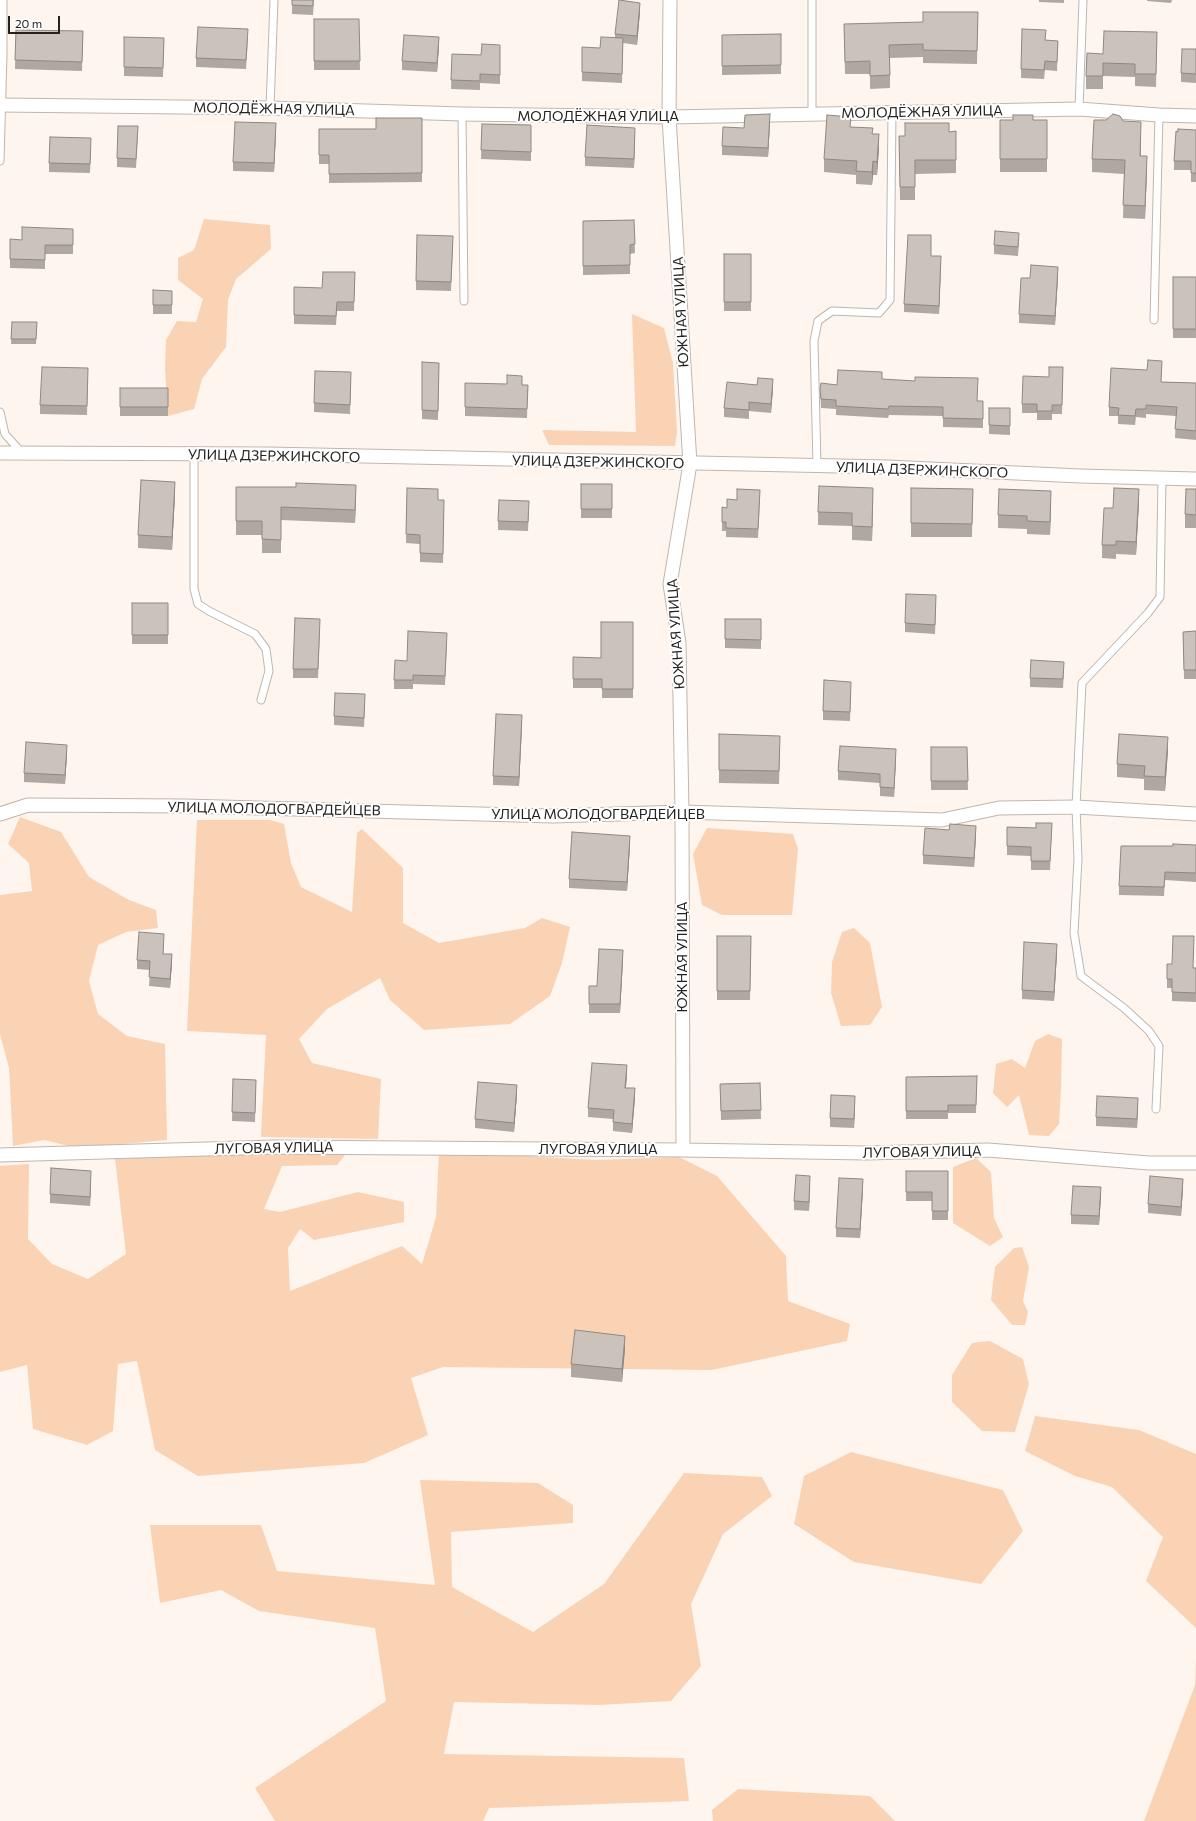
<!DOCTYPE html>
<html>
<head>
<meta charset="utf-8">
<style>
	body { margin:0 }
	#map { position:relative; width:1196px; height:1821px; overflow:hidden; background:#fef5ee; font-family:Commissioner,sans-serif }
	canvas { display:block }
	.scale { position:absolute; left:8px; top:16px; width:52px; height:18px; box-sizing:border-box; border:2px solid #24211e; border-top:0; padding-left:5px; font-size:12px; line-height:14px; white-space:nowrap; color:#24211e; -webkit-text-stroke:3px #fff; paint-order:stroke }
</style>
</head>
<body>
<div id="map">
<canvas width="1196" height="1821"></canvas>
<div class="scale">20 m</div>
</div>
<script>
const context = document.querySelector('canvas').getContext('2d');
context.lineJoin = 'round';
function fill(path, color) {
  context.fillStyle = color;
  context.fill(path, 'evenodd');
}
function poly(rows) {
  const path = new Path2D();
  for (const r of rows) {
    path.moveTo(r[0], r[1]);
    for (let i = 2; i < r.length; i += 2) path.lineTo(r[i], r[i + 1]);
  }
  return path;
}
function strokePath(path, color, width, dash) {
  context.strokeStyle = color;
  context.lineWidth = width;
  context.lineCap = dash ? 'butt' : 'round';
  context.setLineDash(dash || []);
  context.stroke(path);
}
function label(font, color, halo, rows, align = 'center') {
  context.font = font + ' Commissioner,sans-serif';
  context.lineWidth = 4;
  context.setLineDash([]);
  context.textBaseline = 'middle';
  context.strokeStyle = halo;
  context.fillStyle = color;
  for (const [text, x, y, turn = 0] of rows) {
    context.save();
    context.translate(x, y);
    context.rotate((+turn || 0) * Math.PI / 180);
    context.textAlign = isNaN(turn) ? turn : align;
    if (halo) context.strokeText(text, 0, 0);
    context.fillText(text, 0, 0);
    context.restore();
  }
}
fill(poly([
	[204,219,270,225,271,249,236,279,228,300,226,347,202,379,194,409,168,416,165,368,166,340,177,321,196,322,203,299,178,280,178,258,194,250],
	[632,314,664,328,673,363,677,432,675,446,549,445,542,430,636,432],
	[20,817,61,832,89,877,129,900,156,910,158,928,126,932,98,945,89,981,98,1014,127,1036,165,1044,167,1140,77,1148,44,1140,13,1146,9,1068,0,1034,0,895,32,891,29,863,8,844],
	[197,820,270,820,284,824,291,863,301,887,352,912,357,833,362,829,403,868,403,923,439,943,525,928,542,918,570,927,562,963,550,996,510,1024,424,1030,390,1000,380,978,327,1009,299,1039,312,1063,381,1079,378,1139,261,1137,266,1035,187,1031],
	[707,828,793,834,798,849,792,915,722,915,702,905,693,854],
	[854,928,870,943,882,1007,870,1025,841,1026,831,993,832,962,842,932],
	[1048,1034,1062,1039,1061,1090,1059,1124,1049,1136,1029,1135,1019,1095,1007,1107,993,1093,996,1064,1012,1059,1025,1068,1035,1041],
	[349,1150,337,1165,282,1166,264,1209,280,1212,358,1192,404,1202,404,1222,314,1240,300,1229,288,1248,290,1291,402,1246,422,1264,436,1217,439,1151,596,1160,679,1157,717,1176,786,1256,788,1301,850,1324,847,1341,712,1370,443,1367,411,1378,428,1435,364,1463,198,1476,155,1450,137,1361,118,1364,113,1431,87,1445,33,1429,27,1365,0,1372,0,1166,29,1164,28,1239,52,1264,88,1279,126,1254,115,1159,193,1155],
	[976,1158,991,1172,994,1218,1003,1237,990,1246,953,1223,953,1167],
	[1022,1247,1029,1267,1023,1301,1028,1312,1025,1325,1012,1325,991,1300,995,1267,1014,1248],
	[990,1341,1023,1359,1029,1384,1015,1432,982,1431,952,1402,952,1375,972,1343],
	[1035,1416,1139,1430,1196,1454,1196,1628,1146,1581,1163,1537,1112,1487,1075,1476,1025,1451],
	[851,1452,1003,1490,1023,1531,981,1584,854,1562,794,1524,804,1476],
	[684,1473,762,1477,772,1496,723,1534,691,1604,701,1666,671,1701,599,1705,454,1702,444,1754,684,1758,689,1801,489,1808,483,1821,275,1821,255,1788,386,1701,375,1628,259,1611,221,1590,160,1603,150,1525,261,1525,277,1571,435,1585,420,1480,538,1483,573,1505,573,1523,451,1532,452,1587,533,1632,604,1584],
	[1196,1659,1196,1821,1144,1821,1195,1685],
	[738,1789,870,1796,895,1821,713,1821,712,1810]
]), '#fad3b5');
const service = poly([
	[812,0,812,113],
	[270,108,274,0],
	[1079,109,1083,0],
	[462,114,464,301],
	[0,161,3,54,3,0],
	[1154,320,1159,115],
	[0,412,5,434,22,453],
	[194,454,194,589,198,604,209,611,255,634,266,649,269,671,261,700],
	[817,466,814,341,818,321,832,311,879,313,890,300,892,113],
	[1156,1109,1159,1046,1149,1031,1124,1008,1081,976,1074,933,1078,859,1076,807,1082,683,1148,613,1160,597,1162,478]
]);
const minor = poly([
	[670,0,669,117,690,464,670,584,679,643,682,812,683,1150],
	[0,105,270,108,462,114,669,117,1079,109,1159,115,1196,116],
	[0,453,268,454,888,467,1080,476,1196,479],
	[0,814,28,805,185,806,553,816,682,812,942,820,999,808,1076,807,1196,814],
	[0,1155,275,1147,683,1150,866,1153,988,1150,1149,1163,1196,1163]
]);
strokePath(service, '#bfb6af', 9);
strokePath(minor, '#bfb6af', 15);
strokePath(service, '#fff', 7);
strokePath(minor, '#fff', 13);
fill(poly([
	[292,0,314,0,313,15,292,14],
	[1039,0,1064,0,1064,3,1039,2],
	[1147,0,1172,0,1171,3,1147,1],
	[640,12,637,45,623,43,622,83,582,81,582,72,600,48,615,38,615,34],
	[978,12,977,64,923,63,923,57,890,58,890,88,870,89,870,74,845,74,844,24,923,22],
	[314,19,359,19,360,70,314,70],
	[16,30,83,31,82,71,15,69],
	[1157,32,1156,87,1135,86,1135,77,1103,76,1103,89,1086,89,1086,76,1103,54],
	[781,34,781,74,722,75,722,35],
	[124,37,164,38,163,77,124,76],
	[248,38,246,69,196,67,196,58],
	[1045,40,1058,41,1057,71,1045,70,1044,79,1021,78,1021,69],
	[500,45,500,84,480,83,480,90,451,89,452,54,481,55],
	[439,46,437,72,402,70,402,61],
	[1196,49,1196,83,1181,82,1181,73],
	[422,118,422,182,329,183,329,164,319,164,319,129,376,129],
	[1000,120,1047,120,1047,172,1000,172],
	[1123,121,1141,135,1141,156,1147,169,1145,219,1123,218,1124,174,1092,172,1092,159],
	[770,123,768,157,722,155,722,146,744,128],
	[482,124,531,125,531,161,481,159],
	[851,127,873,134,879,148,877,175,873,175,872,185,856,184,856,175,824,172,824,159],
	[1196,130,1196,182,1191,182,1191,170,1174,170,1174,161,1178,132],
	[956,131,956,173,915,174,915,200,900,200,899,136,905,136,949,132],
	[276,132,274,172,233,171,233,162],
	[138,135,136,168,117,167,117,158],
	[635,137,634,168,585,166,585,157],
	[91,147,90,173,49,172,49,163],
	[634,220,635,253,630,254,630,274,583,275,583,221],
	[73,229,73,254,45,254,45,269,10,268,10,259,22,240],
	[1019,242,1018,256,994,254,994,245],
	[453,245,451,291,416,290,416,281],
	[724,254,751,254,751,311,724,311],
	[931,256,941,264,939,314,904,312,904,304],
	[355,272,354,311,337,311,336,325,294,324,294,287,322,288],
	[1058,276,1055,325,1019,323,1019,314],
	[1173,277,1196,277,1196,338,1173,338],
	[153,290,172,291,172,314,153,314],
	[12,322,37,322,36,344,11,344],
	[422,362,439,363,438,420,422,419],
	[1063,367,1062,414,1052,414,1052,420,1037,420,1037,413,1022,413,1022,404,1049,377],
	[1147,370,1162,370,1161,382,1196,383,1196,440,1175,438,1176,416,1146,414,1146,418,1136,417,1135,425,1118,424,1118,416,1109,416,1109,407],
	[88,377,87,415,40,414,40,405],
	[882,379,978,401,983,401,983,428,943,427,943,416,889,415,888,418,836,415,836,409,821,408,820,389,837,385],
	[351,381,350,414,314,412,314,403],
	[522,385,528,385,527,418,465,416,465,407],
	[120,388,168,388,168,416,120,416],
	[773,388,771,413,749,411,749,419,724,417,724,408],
	[1010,417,1010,435,989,434,989,425],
	[581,484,612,484,612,518,581,518],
	[236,487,356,499,355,523,281,520,281,553,262,553,262,535,236,535],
	[407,488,438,500,444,500,443,563,420,562,420,544,406,543],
	[911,488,973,489,972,537,911,537],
	[1196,489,1196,528,1185,528,1185,514],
	[175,495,172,550,138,548,138,535],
	[760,499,758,538,726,537,726,531,722,531,722,522,727,508,737,500],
	[873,502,872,541,852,540,852,526,818,525,818,512],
	[1139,502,1136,555,1116,554,1116,559,1102,558,1102,545,1113,508],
	[1051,504,1050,535,1027,534,1027,529,998,528,998,515],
	[529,510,528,531,498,530,498,521],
	[132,603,168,603,168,644,132,644],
	[936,604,935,634,905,632,905,623],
	[761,619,761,649,725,648,725,639],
	[633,622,633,698,602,698,602,688,573,688,573,657,601,658],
	[320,628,318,678,293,678,293,669],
	[1196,631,1196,679,1184,679,1183,632],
	[447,642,445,685,413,684,413,689,394,689,394,680],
	[1064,671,1063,688,1030,687,1030,678],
	[851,691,850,721,823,720,823,711],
	[365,703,364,727,334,725,334,716],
	[522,724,519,786,493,785,493,776],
	[719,734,780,749,779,784,719,783],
	[931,747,967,747,968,790,931,790],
	[1168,750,1165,791,1144,790,1144,779,1117,777,1117,764],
	[67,754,65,784,24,782,24,773],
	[896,758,894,797,880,796,880,783,838,780,838,771],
	[1052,823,1050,870,1031,870,1031,856,1007,855,1007,827,1036,828],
	[949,830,976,835,974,867,923,864,923,855],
	[630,845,627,891,569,888,569,879],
	[1196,845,1196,882,1165,880,1164,896,1119,895,1119,886,1173,846],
	[717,936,751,936,750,1000,717,1000],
	[164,943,163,954,172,963,170,988,149,986,150,970,137,969,137,960],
	[1057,953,1054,1001,1022,999,1022,990],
	[623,959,620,1013,589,1013,589,986,597,986],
	[1167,964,1196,968,1196,1002,1172,1001,1172,988,1167,988],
	[627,1074,626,1088,635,1097,632,1133,613,1131,613,1119,588,1117,588,1108],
	[977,1076,976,1113,948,1113,948,1119,906,1119,906,1077],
	[233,1079,256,1080,255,1122,232,1121],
	[760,1083,761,1119,721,1120,720,1084],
	[517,1094,514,1132,475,1128,475,1119],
	[855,1105,854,1128,830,1127,830,1118],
	[1138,1107,1137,1128,1096,1126,1096,1117],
	[906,1171,948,1171,948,1220,932,1220,932,1201,906,1201],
	[91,1180,90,1206,50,1203,50,1194],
	[810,1185,809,1211,794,1210,794,1201],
	[863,1188,860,1238,836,1237,836,1228],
	[1183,1188,1181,1216,1148,1213,1148,1204],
	[1101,1196,1099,1225,1071,1224,1071,1215],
	[625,1349,622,1382,571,1377,571,1364]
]), '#afa7a2');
fill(poly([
	[640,3,640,12,637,45,637,36],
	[439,37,439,46,437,72,437,63],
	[770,114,770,123,768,157,768,148],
	[276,123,276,132,274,172,274,163],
	[635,128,635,137,634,168,634,159],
	[879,134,879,148,877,175,877,162],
	[1147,156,1147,169,1145,219,1145,206],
	[873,161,873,175,872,185,872,172],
	[941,256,941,264,939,314,939,306],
	[1058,267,1058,276,1055,325,1055,316],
	[773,379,773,388,771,413,771,404],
	[175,482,175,495,172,550,172,537],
	[356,485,356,499,355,523,355,510],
	[873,488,873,502,872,541,872,527],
	[1139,489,1139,502,1136,555,1136,542],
	[1051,491,1051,504,1050,535,1050,522],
	[522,715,522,724,519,786,519,777],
	[1168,737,1168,750,1165,791,1165,777],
	[67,745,67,754,65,784,65,775],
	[896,749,896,758,894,797,894,788],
	[976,826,976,835,974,867,974,858],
	[630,836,630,845,627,891,627,882],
	[1057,944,1057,953,1054,1001,1054,992],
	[623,950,623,959,620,1013,620,1004],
	[172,954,172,963,170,988,170,979],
	[627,1065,627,1074,625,1097,625,1088],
	[517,1085,517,1094,514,1132,514,1123],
	[635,1088,635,1097,632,1133,632,1124],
	[855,1096,855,1105,854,1128,854,1119],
	[1138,1098,1138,1107,1137,1128,1137,1119],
	[91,1171,91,1180,90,1206,90,1197],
	[810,1176,810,1185,809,1211,809,1202],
	[863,1179,863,1188,860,1238,860,1229],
	[1183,1179,1183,1188,1181,1216,1181,1207],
	[1101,1187,1101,1196,1099,1225,1099,1216],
	[625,1336,625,1349,622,1382,622,1369]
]), '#8e8884');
const building = poly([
	[292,0,313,0,313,6,292,5,292,0],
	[619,0,640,3,637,36,615,34,619,0],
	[923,12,978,12,977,51,923,50,923,44,889,45,890,75,870,76,870,61,845,62,844,24,923,22,923,12],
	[314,19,359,19,360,61,314,61,314,19],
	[198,27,248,29,246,60,196,58,198,27],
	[1022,29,1046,30,1045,40,1058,41,1057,62,1045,61,1044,70,1021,69,1022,29],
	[16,30,83,31,82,62,15,60,16,30],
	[1104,31,1157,32,1156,74,1135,74,1135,64,1103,63,1103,76,1086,76,1087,53,1103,54,1104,31],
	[781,34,781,65,722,66,722,35,781,34],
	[404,35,439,37,437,63,402,61,404,35],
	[124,37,164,38,163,68,124,67,124,37],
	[601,37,623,38,622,74,582,72,582,47,600,48,601,37],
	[482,44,500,45,500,75,480,74,480,81,451,80,452,54,481,55,482,44],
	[1182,49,1196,49,1196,74,1181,73,1182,49],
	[770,114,768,148,722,146,723,127,744,128,745,115,770,114],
	[1113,114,1120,116,1123,121,1141,122,1140,156,1147,156,1145,206,1123,205,1125,160,1092,159,1094,120,1106,120,1113,114],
	[827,115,851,117,850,127,873,128,872,134,879,134,877,162,873,161,872,172,856,171,857,161,824,159,827,115],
	[1013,115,1033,115,1033,120,1047,120,1047,159,1000,159,1000,120,1013,120,1013,115],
	[376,118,422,118,422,173,329,174,329,155,319,155,319,129,376,129,376,118],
	[235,122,276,123,274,163,233,162,235,122],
	[905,123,949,123,949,132,956,131,956,160,915,160,915,187,900,187,899,136,905,136,905,123],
	[482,124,531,125,531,152,481,150,482,124],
	[587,125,635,128,634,159,585,157,587,125],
	[118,126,138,126,136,159,117,158,118,126],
	[1178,129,1196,130,1196,173,1191,173,1191,161,1174,161,1176,131,1178,132,1178,129],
	[50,137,91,138,90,164,49,163,50,137],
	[634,220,635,244,630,245,630,265,583,266,583,221,634,220],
	[22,227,73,229,73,245,45,245,45,260,10,259,10,239,22,240,22,227],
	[995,231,1019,233,1018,247,994,245,995,231],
	[417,235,453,236,451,282,416,281,417,235],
	[908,235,931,235,931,256,941,256,939,306,904,304,908,235],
	[724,254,751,254,751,302,724,302,724,254],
	[1031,265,1058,267,1055,316,1019,314,1021,278,1030,278,1031,265],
	[323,272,355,272,354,302,337,302,336,316,294,315,294,287,322,288,323,272],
	[1173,277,1196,277,1196,329,1173,329,1173,277],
	[153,290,172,291,172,305,153,305,153,290],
	[12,322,37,322,36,339,11,339,12,322],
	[1148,360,1162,361,1161,382,1196,383,1196,431,1175,429,1177,407,1146,405,1146,409,1136,409,1135,416,1118,415,1119,408,1109,407,1111,368,1147,370,1148,360],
	[422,362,439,363,438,411,422,410,422,362],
	[42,367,88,368,87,406,40,405,42,367],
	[1049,367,1063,367,1062,405,1052,405,1052,411,1037,411,1037,404,1022,404,1023,376,1049,377,1049,367],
	[838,370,882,372,882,379,915,381,915,377,978,378,977,401,983,401,983,419,943,418,943,407,889,406,888,409,836,406,836,400,821,399,820,389,821,383,837,385,838,370],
	[315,371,351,372,350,405,314,403,315,371],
	[507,375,522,376,522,385,528,385,527,409,465,407,465,383,507,384,507,375],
	[758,378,773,379,771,404,749,402,749,410,724,408,727,382,757,385,758,378],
	[120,388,168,388,168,407,120,407,120,388],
	[989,408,1010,408,1010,426,989,425,989,408],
	[141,480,175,482,172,537,138,535,141,480],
	[296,483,356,485,355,510,281,507,281,540,262,539,262,521,236,521,236,487,296,487,296,483],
	[581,484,612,484,612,509,581,509,581,484],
	[819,486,873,488,872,527,852,526,852,513,818,512,819,486],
	[407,488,438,489,438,500,444,500,443,554,420,553,420,535,406,534,407,488],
	[911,488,973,489,972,524,911,523,911,488],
	[1114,488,1139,489,1136,542,1116,541,1116,545,1102,545,1104,508,1113,508,1114,488],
	[737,489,760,490,758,529,726,528,726,522,722,522,722,507,727,508,727,499,737,500,737,489],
	[999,489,1051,491,1050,522,1027,521,1027,516,998,515,999,489],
	[1186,489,1196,489,1196,515,1185,514,1186,489],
	[499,500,529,501,528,522,498,521,499,500],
	[906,594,936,595,935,625,905,623,906,594],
	[132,603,168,603,168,635,132,635,132,603],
	[295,618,320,619,318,669,293,669,295,618],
	[725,619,761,619,761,640,725,639,725,619],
	[601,622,633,622,633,689,602,689,602,679,573,679,573,657,601,658,601,622],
	[408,631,447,633,445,676,413,675,413,680,394,680,395,660,407,661,408,631],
	[1196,631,1196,670,1184,670,1183,632,1196,631],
	[1031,660,1064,662,1063,679,1030,678,1031,660],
	[824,680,851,682,850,712,823,711,824,680],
	[335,693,365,694,364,718,334,716,335,693],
	[496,714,522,715,519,777,493,776,496,714],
	[719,734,780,736,779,771,719,770,719,734],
	[1119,734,1168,737,1165,777,1144,776,1145,766,1117,764,1119,734],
	[26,742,67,745,65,775,24,773,26,742],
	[840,746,896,749,894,788,880,787,880,774,838,771,840,746],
	[931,747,967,747,968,781,931,781,931,747],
	[1036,823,1052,823,1050,861,1031,861,1031,847,1007,846,1007,827,1036,828,1036,823],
	[950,824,976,826,974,858,923,855,925,828,949,830,950,824],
	[572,832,630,836,627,882,569,879,572,832],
	[1173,844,1196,845,1196,873,1165,872,1164,887,1119,886,1121,846,1173,846,1173,844],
	[139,932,164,934,163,954,172,954,170,979,149,977,150,961,137,960,139,932],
	[717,936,751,936,750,991,717,991,717,936],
	[1173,936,1194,936,1193,968,1196,968,1196,993,1172,992,1172,979,1167,979,1167,964,1172,964,1173,936],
	[1024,942,1057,944,1054,992,1022,990,1024,942],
	[599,949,623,950,620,1004,589,1004,589,986,597,986,599,949],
	[592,1063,627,1065,625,1088,635,1088,632,1124,613,1122,614,1110,588,1108,592,1063],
	[977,1076,976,1105,948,1105,948,1111,906,1111,906,1077,977,1076],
	[233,1079,256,1080,255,1113,232,1112,233,1079],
	[478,1082,517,1085,514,1123,475,1119,478,1082],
	[760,1083,761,1110,721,1111,720,1084,760,1083],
	[831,1095,855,1096,854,1119,830,1118,831,1095],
	[1097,1096,1138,1098,1137,1119,1096,1117,1097,1096],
	[51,1168,91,1171,90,1197,50,1194,51,1168],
	[906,1171,948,1171,948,1211,932,1211,932,1192,906,1192,906,1171],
	[796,1175,810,1176,809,1202,794,1201,796,1175],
	[1150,1176,1183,1179,1181,1207,1148,1204,1150,1176],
	[839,1178,863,1179,860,1229,836,1228,839,1178],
	[1073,1186,1101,1187,1099,1216,1071,1215,1073,1186],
	[575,1330,625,1336,622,1369,571,1364,575,1330]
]);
fill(building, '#cbc2bc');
strokePath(building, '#8e8884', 1);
label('14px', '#24211e', '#fff', [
	["МОЛОДЁЖНАЯ УЛИЦА",274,109,1],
	["МОЛОДЁЖНАЯ УЛИЦА",922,112,-1],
	["МОЛОДЁЖНАЯ УЛИЦА",598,116],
	["ЮЖНАЯ УЛИЦА",681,312,-93],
	["УЛИЦА ДЗЕРЖИНСКОГО",274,456,1],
	["УЛИЦА ДЗЕРЖИНСКОГО",598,462,1],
	["УЛИЦА ДЗЕРЖИНСКОГО",922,470,2],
	["ЮЖНАЯ УЛИЦА",676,634,-94],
	["УЛИЦА МОЛОДОГВАРДЕЙЦЕВ",274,809,1],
	["УЛИЦА МОЛОДОГВАРДЕЙЦЕВ",598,814],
	["ЮЖНАЯ УЛИЦА",682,957,-90],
	["ЛУГОВАЯ УЛИЦА",274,1148,-1],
	["ЛУГОВАЯ УЛИЦА",598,1149],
	["ЛУГОВАЯ УЛИЦА",922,1152,-1]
]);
</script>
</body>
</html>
